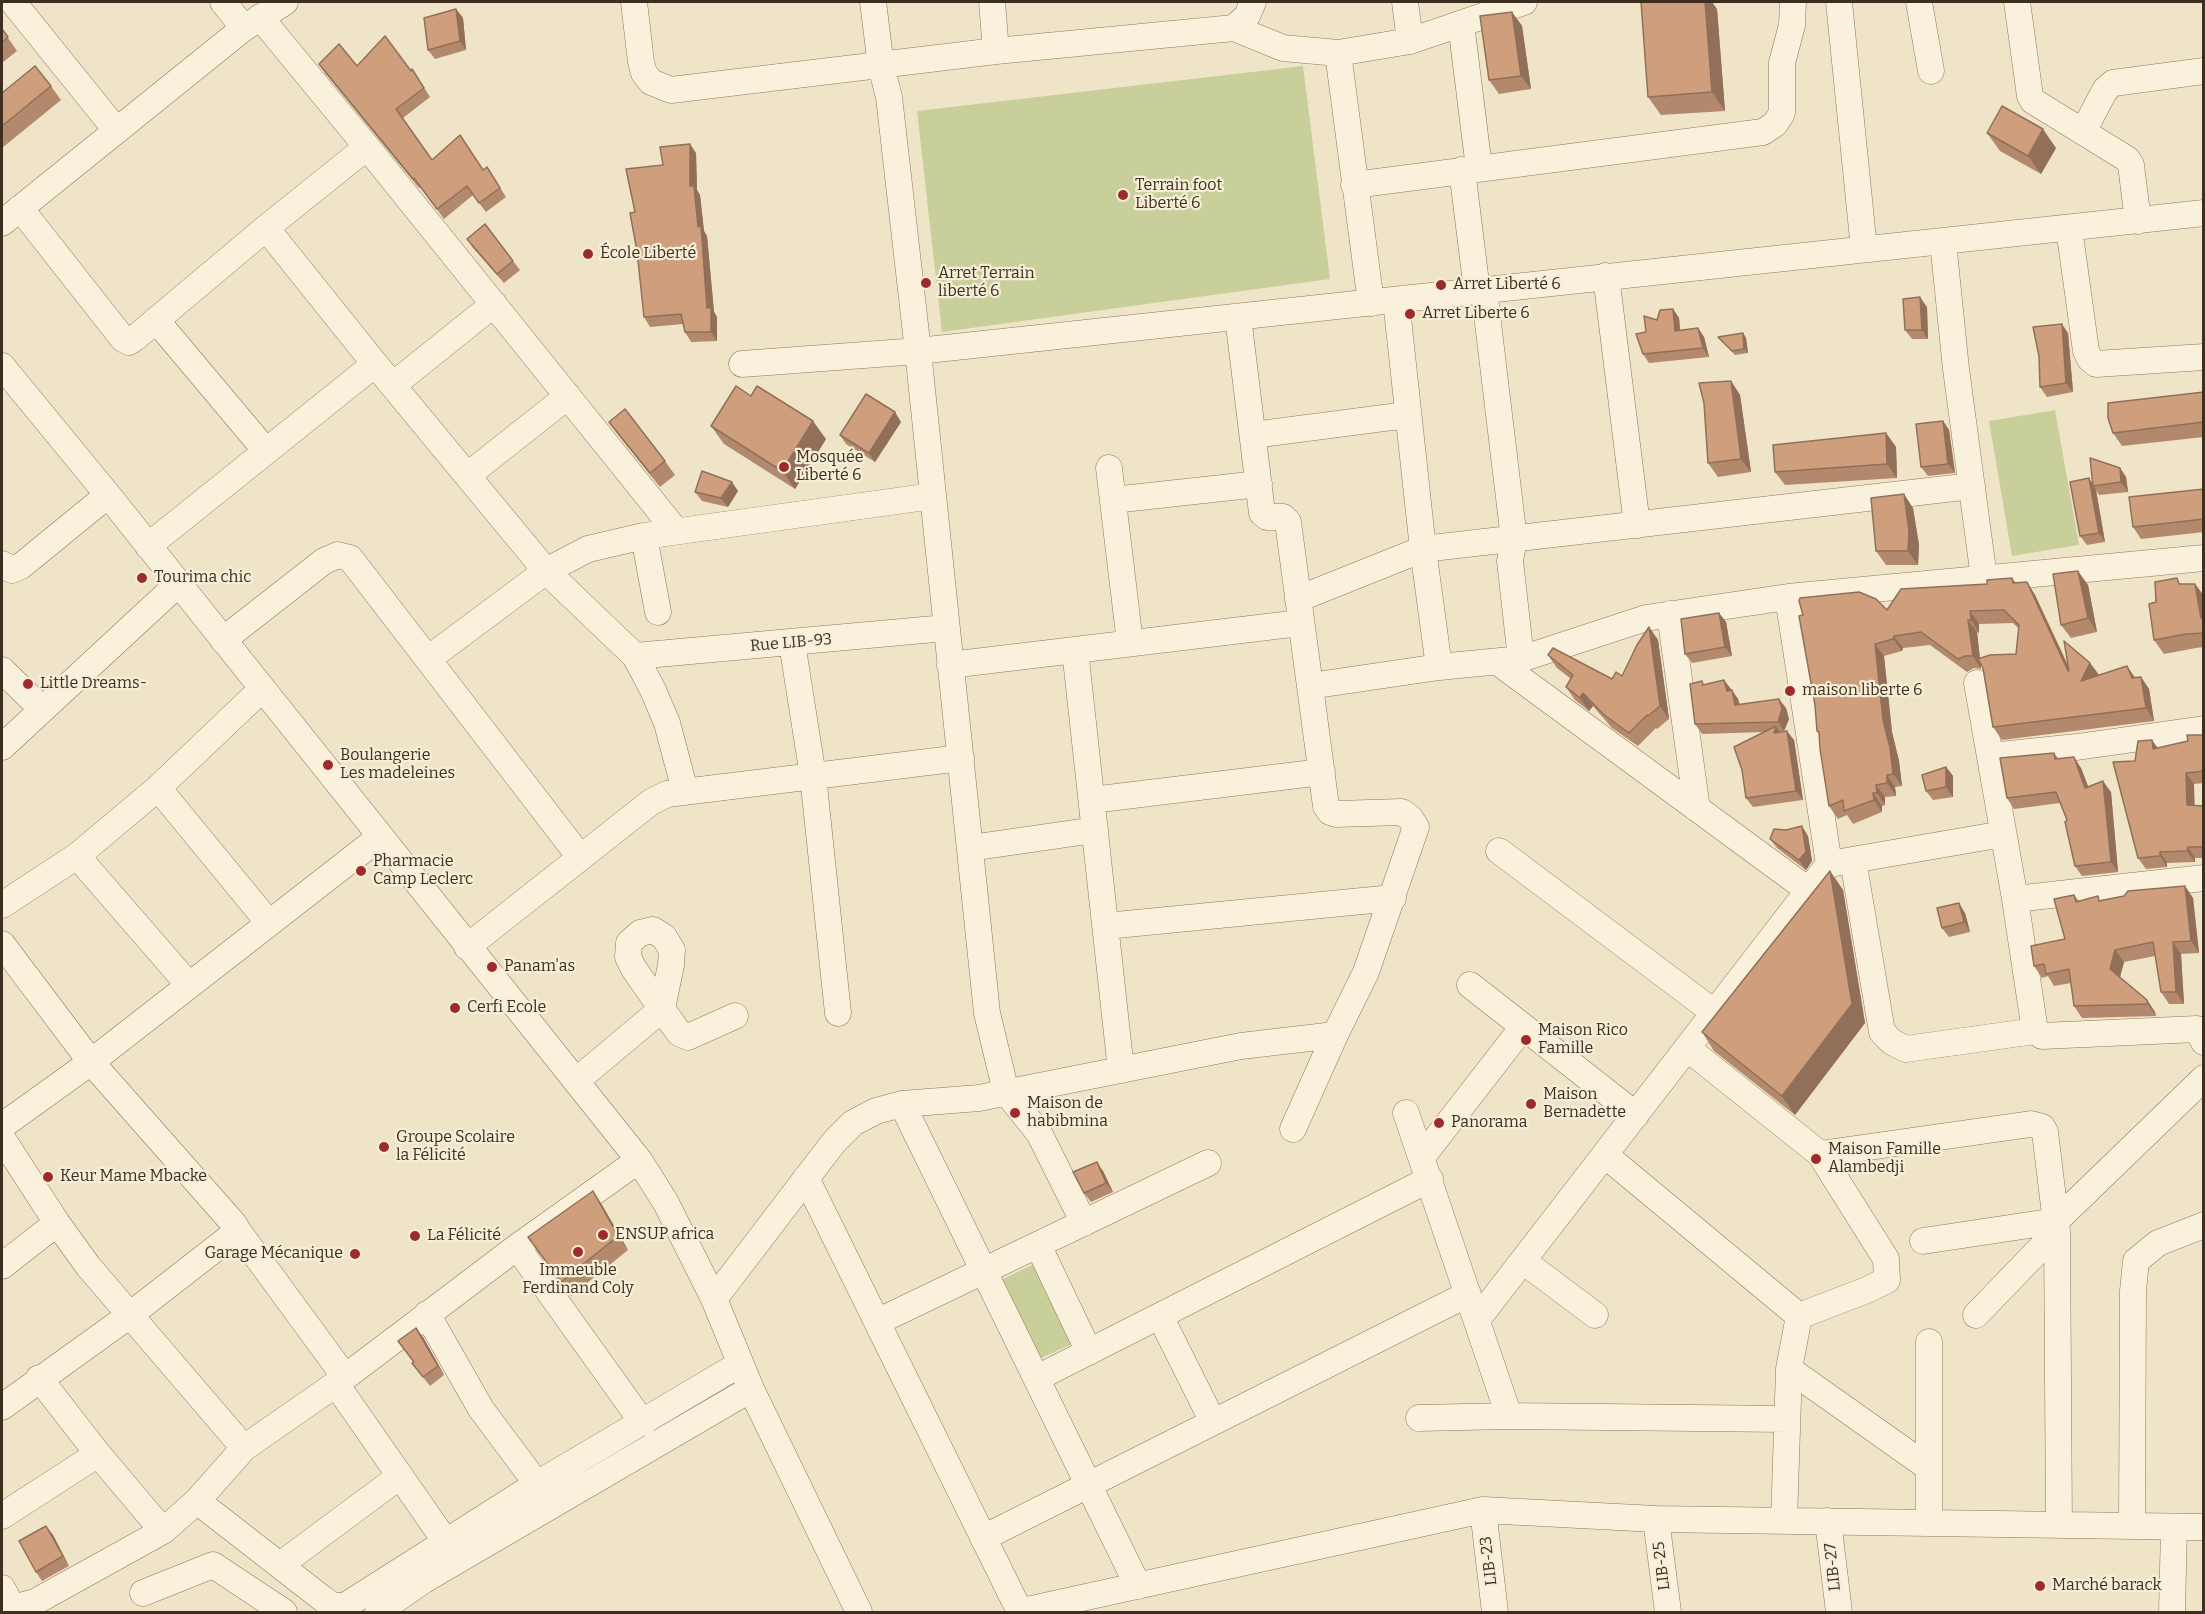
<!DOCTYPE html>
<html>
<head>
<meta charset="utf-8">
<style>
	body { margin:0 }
	#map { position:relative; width:2205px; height:1614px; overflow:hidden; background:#f0e4c8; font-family:Bitter,serif }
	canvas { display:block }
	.frame { position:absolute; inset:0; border:3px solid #3d2e20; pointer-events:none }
</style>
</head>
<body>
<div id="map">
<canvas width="2205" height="1614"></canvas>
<div class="frame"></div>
</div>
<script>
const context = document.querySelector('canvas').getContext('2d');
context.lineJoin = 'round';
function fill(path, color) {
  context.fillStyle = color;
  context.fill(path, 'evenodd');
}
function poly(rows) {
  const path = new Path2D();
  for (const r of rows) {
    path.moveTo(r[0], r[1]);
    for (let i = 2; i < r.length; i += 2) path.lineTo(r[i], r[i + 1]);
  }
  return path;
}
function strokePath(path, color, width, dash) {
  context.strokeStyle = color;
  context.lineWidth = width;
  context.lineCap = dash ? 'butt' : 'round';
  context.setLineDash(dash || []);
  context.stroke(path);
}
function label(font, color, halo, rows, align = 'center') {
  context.font = font + ' Bitter,serif';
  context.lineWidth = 4.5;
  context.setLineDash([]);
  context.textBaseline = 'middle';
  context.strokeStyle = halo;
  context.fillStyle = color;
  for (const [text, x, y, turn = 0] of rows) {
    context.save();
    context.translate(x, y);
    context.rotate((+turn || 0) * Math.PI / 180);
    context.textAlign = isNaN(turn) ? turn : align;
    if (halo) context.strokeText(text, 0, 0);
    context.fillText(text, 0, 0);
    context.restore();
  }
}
fill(poly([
	[1303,66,1330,279,942,332,917,111],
	[2055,410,2079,545,2012,556,1989,421],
	[1034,1264,1072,1344,1039,1359,1001,1280]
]), '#c9cf9b');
const minor = poly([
	[13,2,116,130],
	[223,2,244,28],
	[634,2,641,62,644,73,651,82,671,90,996,51,1234,28,1247,16,1253,2],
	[873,2,881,66,889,97,918,351,987,1013,1006,1092,1039,1133,1084,1223],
	[992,2,996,51],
	[1405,2,1410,41],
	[1839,2,1864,249],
	[1919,2,1931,71],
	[2017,2,2030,96,2033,101,2127,159,2131,165,2138,221],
	[260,17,367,147,676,531],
	[1461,24,1479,168],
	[1234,28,1283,48,1338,53,1410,41,1524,2],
	[1338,53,1371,303],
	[2083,132,2105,90,2113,83,2204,71],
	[1462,170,1477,291],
	[1354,185,1763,132,1775,124,1782,113,1782,63,1792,25,1793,2],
	[20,208,123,339,129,342,135,338,266,228,367,147],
	[2,223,244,28,285,2],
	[266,228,375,364,546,571,635,656,653,690,667,723,685,791],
	[2069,228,2086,351,2090,359,2096,364,2204,357],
	[1943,242,1956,369,1984,578],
	[1606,276,1637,525],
	[1484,290,1514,539,1510,561,1521,659],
	[1396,300,1423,549,1439,667],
	[1238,317,1262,513,1267,517,1283,517,1288,522,1326,806,1330,812,1336,814,1402,812,1410,818,1416,827,1366,972,1335,1035,1293,1129],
	[156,320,266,451],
	[742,364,918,351,2204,213],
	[2,366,108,495,639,1160,666,1203,714,1299,751,1389,859,1612],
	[393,385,494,304],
	[1253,435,1407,415],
	[1109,468,1130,643],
	[468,475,568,396],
	[1113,500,1259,484],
	[644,536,658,612],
	[148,546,375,364],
	[2,564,12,570,21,566,108,495],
	[1788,597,1829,864],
	[1298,599,1423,549,1972,486],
	[1670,614,1697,809],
	[223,640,324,561,338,555,350,558,580,857],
	[792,643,813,776,838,1013],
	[1075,650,1121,1070],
	[635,656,946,628],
	[428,659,546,571,588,549,644,536,933,496],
	[1499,663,1808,890],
	[950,665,1300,623],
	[2,670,42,709],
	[1977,683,2015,899,2035,1031],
	[1310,686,1439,667,1521,659,1646,618,1788,597,2204,558],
	[2,747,178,584],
	[1990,756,2077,747,2204,729],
	[158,788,269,923],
	[1092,800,1322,772],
	[970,848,1095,830],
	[1499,851,1715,1013],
	[77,856,188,984],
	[1853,860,1882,1032,1892,1042,1906,1049,2035,1031,2042,1036,2197,1029,2204,1042],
	[2015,899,2204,878],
	[2,905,77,856,158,788,262,689],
	[1106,926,1393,898],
	[2,944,91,1062,234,1224,238,1231,130,1315,2,1407],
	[467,947,651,802,667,794,961,758],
	[1470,985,1636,1115],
	[1687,1048,1820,1154,2031,1124,2042,1127,2045,1132,2057,1231,2059,1525],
	[576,1081,662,1009,671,965,672,950,664,937,653,930,640,933,629,943,628,957,634,969,662,1009,679,1033,688,1037,735,1016],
	[902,1104,1138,1586],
	[1406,1113,1509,1416],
	[2,1126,91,1062,380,837],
	[2,1138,57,1223,88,1266,244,1448],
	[1605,1155,1799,1316],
	[1422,1157,1523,1027],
	[806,1178,1020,1612],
	[238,1231,345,1377],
	[1923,1241,2056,1221,2204,1078],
	[1038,1245,1089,1352],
	[517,1247,643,1423],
	[1523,1261,1595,1315],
	[2,1266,57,1223],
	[714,1299,834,1142,853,1123,876,1111,902,1104,979,1098,1241,1046,1335,1035],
	[427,1314,481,1409,537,1484],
	[1976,1315,2057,1231],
	[1160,1316,1213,1422],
	[1799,1316,1867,1290,1887,1280,1886,1259,1820,1154],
	[1477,1320,1829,864,2003,834],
	[877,1322,1208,1163],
	[1929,1342,1929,1523],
	[1789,1369,1929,1468],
	[39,1378,98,1454,163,1531],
	[1037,1378,1430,1179],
	[336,1384,446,1542],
	[1419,1418,1509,1416,1786,1419],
	[197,1501,323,1599,333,1606,345,1606,537,1484,740,1364],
	[1483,1510,1495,1612],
	[2,1516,98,1454],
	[1656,1519,1668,1612],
	[1784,1521,1789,1369,1799,1316],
	[1828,1521,1839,1612],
	[2132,1526,2133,1291,2136,1261,2158,1243,2204,1225],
	[983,1538,1468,1294],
	[280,1565,400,1476],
	[2,1588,13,1608,35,1602,163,1531,197,1501,244,1448,336,1384,517,1247,639,1160],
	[143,1593,213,1565,284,1612],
	[378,1612,424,1580,751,1389],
	[1018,1612,1483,1510,1656,1519,2204,1527],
	[2172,1612,2174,1527]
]);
strokePath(minor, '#8d765c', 27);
strokePath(minor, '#faf1dc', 26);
fill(poly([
	[456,9,463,18,466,50,435,59,428,50],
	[1717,9,1725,111,1661,115,1648,97],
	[1512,12,1522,26,1531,89,1499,94,1489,80],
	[2,29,17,51,2,63],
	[319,64,411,71,412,69,430,97,403,118,432,160,484,170,487,167,506,197,486,212,473,195,444,219,421,187,419,188,325,73],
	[51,86,61,100,2,148,2,93],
	[1987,133,2056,148,2041,174,2000,151],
	[696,153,697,190,700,195,704,231,707,236,714,312,717,317,717,341,691,342,685,332,683,324,650,327,644,317,635,212],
	[467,239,513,261,520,270,504,283,473,248],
	[1927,307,1928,339,1912,339,1905,330],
	[1673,309,1679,318,1680,331,1698,328,1704,337,1709,357,1649,363,1643,354,1646,332,1657,320],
	[1743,333,1746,338,1748,353,1735,355,1718,337],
	[2068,333,2073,392,2047,397,2040,387],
	[1731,381,1740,395,1751,472,1718,477,1708,463],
	[2204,392,2204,437,2122,446,2113,433],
	[751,396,826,439,795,489,724,444,711,426],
	[1943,421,1949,430,1955,473,1928,476,1921,467],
	[609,422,665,461,675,475,660,487,619,436],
	[901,422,875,462,846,444,840,435],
	[1886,433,1896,447,1897,478,1785,485,1775,472],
	[2120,468,2126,477,2128,492,2099,495,2096,490,2105,542,2087,545,2080,536,2089,478,2093,484],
	[2204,489,2204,532,2141,539,2133,527],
	[738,491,728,507,702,501,695,492],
	[1913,508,1919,545,1918,565,1886,565,1876,551],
	[2012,578,2016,583,2027,582,2035,595,2069,667,2090,663,2099,675,2141,677,2149,689,2154,721,2002,740,1993,727,1983,668,1981,665,1981,669,1974,668,1967,672,1930,645,1903,648,1902,651,1884,656,1892,732,1899,761,1902,786,1895,787,1896,796,1885,797,1885,805,1882,806,1882,812,1853,824,1847,815,1838,819,1829,806,1819,734,1817,731,1887,610],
	[2013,623,2019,629,2016,654,1980,658,1977,632,1979,633,1979,624],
	[2181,584,2195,584,2204,596,2204,647,2196,648,2164,654,2154,640,2156,602],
	[2088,585,2097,632,2071,638,2061,625],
	[1719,613,1726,622,1732,656,1692,663,1685,654],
	[1649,627,1658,640,1669,719,1657,729,1656,728,1638,746,1612,728,1593,706,1589,711,1575,700,1566,687,1571,679,1557,668,1548,655,1612,679,1622,676],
	[1705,685,1731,690,1738,699,1740,705,1786,708,1789,719,1784,731,1779,731,1794,740,1803,800,1753,807,1746,798,1765,732,1702,734,1695,724],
	[2204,735,2204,783,2194,784,2194,806,2204,806,2204,858,2195,858,2195,862,2167,863,2167,867,2146,869,2138,858,2152,740,2157,748,2188,741],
	[2054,753,2058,758,2081,768,2088,787,2111,792,2118,872,2082,876,2075,866,2067,820,2060,803,2014,809,2007,798],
	[1946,767,1953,776,1953,797,1933,800,1926,791],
	[1786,830,1808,836,1812,861,1806,870,1777,848,1770,839],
	[1830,871,1843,890,1865,1023,1795,1115,1714,1051,1702,1032],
	[2185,886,2193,898,2199,953,2181,954,2184,1004,2169,1004,2161,992,2155,956,2124,962,2120,977,2147,1000,2155,1012,2156,1016,2082,1018,2074,1006,2071,983,2054,986,2048,976,2042,978,2034,966,2065,939,2074,895,2079,901,2100,900],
	[1965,913,1970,932,1949,937,1942,928],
	[1103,1171,1113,1192,1091,1202,1084,1193],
	[593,1191,602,1205,628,1250,571,1296,528,1237],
	[423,1337,444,1375,430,1386,412,1363,414,1362,398,1341],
	[46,1526,53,1535,69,1566,42,1581,36,1572]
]), '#b2896c');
fill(poly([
	[1705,2,1712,2,1717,9,1725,111,1712,92],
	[456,9,463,18,466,50,460,41],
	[1512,12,1522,26,1531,89,1521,76],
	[2043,129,2056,148,2041,174,2028,156],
	[690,144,696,153,697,190,700,195,704,231,707,236,714,312,717,317,717,341,711,332,698,227,690,186],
	[1920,297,1927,307,1928,339,1922,330],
	[1673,309,1679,318,1681,340,1675,331],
	[2062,324,2068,333,2073,392,2066,383],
	[1698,328,1704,337,1709,357,1703,348],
	[1743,333,1746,338,1748,353,1744,349],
	[1731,381,1740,395,1751,472,1741,459],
	[895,412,901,422,875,462,869,453],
	[813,421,826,439,795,489,782,471],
	[1943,421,1949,430,1955,473,1948,464],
	[1886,433,1896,447,1897,478,1887,464],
	[2120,468,2126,477,2128,492,2121,482],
	[2089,478,2096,490,2105,542,2099,533],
	[732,482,738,491,728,507,721,498],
	[1904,494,1913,508,1919,545,1918,565,1908,551],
	[2078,571,2088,585,2097,632,2088,618],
	[2027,582,2035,595,2076,684,2068,671],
	[2195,584,2204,596,2204,621,2201,618],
	[1970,611,1979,624,1979,633,1971,620],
	[1719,613,1726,622,1732,656,1725,647],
	[1968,620,1977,632,1981,669,1973,656],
	[1649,627,1658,640,1669,719,1660,706],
	[1894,636,1903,648,1902,651,1893,639],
	[1875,644,1884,656,1892,732,1899,761,1902,786,1893,774,1883,720],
	[2090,663,2099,675,2081,681],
	[2127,666,2136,679,2132,678],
	[2141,677,2149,689,2154,721,2146,708],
	[1724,680,1731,689,1734,700,1727,691],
	[1732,690,1738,699,1742,715,1735,705],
	[1583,693,1593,706,1589,711,1580,698],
	[1779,699,1786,708,1789,719,1784,731,1778,722],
	[1776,726,1783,736,1774,733],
	[1787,731,1794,740,1803,800,1796,791],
	[2152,740,2160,751,2153,749],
	[2074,757,2081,768,2093,799,2085,788],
	[1946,767,1953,776,1953,797,1946,787],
	[2186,773,2194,784,2195,816,2187,805],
	[1887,775,1895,787,1896,796,1887,783],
	[2103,781,2111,792,2118,872,2111,862],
	[1876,785,1885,797,1885,805,1877,793],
	[1873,793,1882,806,1882,812,1874,800],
	[1802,826,1808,836,1812,861,1806,870,1799,860],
	[2188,847,2195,858,2195,862,2187,851],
	[2160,852,2167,863,2167,867,2160,856],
	[1830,871,1843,890,1865,1023,1795,1115,1782,1096],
	[2185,886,2193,898,2199,953,2191,941],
	[1959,903,1965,913,1970,932,1964,922],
	[2173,942,2181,954,2184,1004,2176,992],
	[2115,950,2124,962,2119,981,2110,969],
	[2147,1000,2155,1012,2156,1016,2148,1004],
	[1097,1162,1103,1171,1113,1192,1106,1183],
	[593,1191,602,1205,628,1250,618,1236],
	[416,1328,423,1337,444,1375,438,1366],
	[46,1526,53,1535,69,1566,63,1556]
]), '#916f58');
const building = poly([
	[1641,2,1705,2,1712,92,1648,97,1641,2],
	[456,9,460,41,428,50,424,18,456,9],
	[1512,12,1521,76,1489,80,1480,16,1512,12],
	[2,29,8,37,2,42,2,29],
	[385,36,411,71,412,69,424,88,396,109,432,160,460,135,483,170,487,167,500,188,479,203,467,186,437,209,414,178,413,179,319,64,339,44,357,66,385,36],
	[35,66,51,86,2,126,2,93,35,66],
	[2002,106,2043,129,2028,156,1987,133,2002,106],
	[690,144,690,186,694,186,698,227,701,226,707,308,711,307,711,332,685,332,681,314,644,317,637,251,630,213,635,212,626,169,663,165,660,147,690,144],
	[485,224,513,261,497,274,467,239,485,224],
	[1920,297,1922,330,1905,330,1903,299,1920,297],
	[1673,309,1675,331,1698,328,1703,348,1643,354,1636,334,1646,332,1644,316,1657,320,1660,310,1673,309],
	[2062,324,2066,383,2040,387,2039,356,2033,327,2062,324],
	[1743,333,1744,349,1732,351,1718,337,1743,333],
	[1731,381,1741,459,1708,463,1704,403,1699,383,1731,381],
	[736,386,751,396,757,386,813,421,782,471,711,426,736,386],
	[2204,392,2204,422,2113,433,2108,418,2108,403,2204,392],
	[866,394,895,412,869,453,840,435,866,394],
	[625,409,665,461,650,473,609,422,625,409],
	[1943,421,1948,464,1921,467,1916,424,1943,421],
	[1886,433,1887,464,1775,472,1773,445,1886,433],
	[2090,458,2120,468,2121,482,2093,486,2090,458],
	[702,471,732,482,721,498,695,492,702,471],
	[2089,478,2099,533,2080,536,2070,482,2089,478],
	[2204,489,2204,519,2133,527,2129,497,2204,489],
	[1904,494,1909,531,1908,551,1876,551,1871,498,1904,494],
	[2078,571,2088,618,2061,625,2053,574,2078,571],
	[2012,578,2013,583,2027,582,2068,671,2069,671,2064,641,2090,663,2081,681,2127,666,2132,678,2141,677,2146,708,1993,727,1983,668,1978,659,1990,655,2016,654,2019,625,2004,610,1970,611,1971,620,1968,620,1973,656,1965,656,1958,659,1921,632,1894,636,1893,639,1875,644,1883,720,1890,748,1893,774,1887,775,1887,783,1876,785,1877,793,1873,793,1874,800,1844,811,1843,800,1829,806,1820,749,1819,732,1817,731,1815,705,1799,616,1803,615,1799,601,1800,598,1859,592,1876,599,1887,610,1901,589,1987,584,1987,580,2012,578],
	[2177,578,2179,584,2195,584,2201,618,2204,617,2204,633,2186,634,2154,640,2149,604,2156,602,2155,582,2177,578],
	[1719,613,1725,647,1685,654,1681,619,1719,613],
	[1649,627,1660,706,1648,716,1647,715,1629,733,1603,714,1583,693,1580,698,1566,687,1573,675,1548,655,1553,648,1612,679,1616,672,1622,676,1637,645,1649,627],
	[1724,680,1727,691,1732,690,1735,705,1779,699,1782,709,1778,722,1695,724,1690,684,1702,681,1703,685,1724,680],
	[1776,726,1774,733,1787,731,1796,791,1746,798,1742,770,1734,747,1776,726],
	[2187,735,2204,735,2204,771,2186,773,2187,805,2204,806,2204,847,2188,847,2187,851,2160,852,2160,856,2138,858,2113,762,2135,761,2138,741,2152,740,2153,749,2188,741,2187,735],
	[2054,753,2055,759,2074,757,2085,788,2103,781,2111,862,2075,866,2065,822,2067,820,2056,792,2007,798,2000,758,2054,753],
	[1946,767,1946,787,1926,791,1922,775,1946,767],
	[1802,826,1806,852,1799,860,1770,839,1774,829,1786,830,1802,826],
	[1830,871,1852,1004,1782,1096,1702,1032,1830,871],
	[2185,886,2191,941,2173,942,2176,992,2161,992,2153,942,2115,950,2110,969,2147,1000,2148,1004,2074,1006,2069,969,2046,974,2044,964,2034,966,2031,946,2065,939,2054,899,2074,895,2076,902,2098,896,2099,901,2124,896,2128,891,2185,886],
	[1959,903,1964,922,1942,928,1937,908,1959,903],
	[1097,1162,1106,1183,1084,1193,1073,1172,1097,1162],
	[593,1191,618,1236,561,1282,528,1237,593,1191],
	[416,1328,438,1366,423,1377,412,1363,414,1362,398,1341,416,1328],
	[46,1526,63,1556,36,1572,19,1541,46,1526]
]);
fill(building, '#cf9f7d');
strokePath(building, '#916f58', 1.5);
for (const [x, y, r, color] of [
	[1123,195,6,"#9e2a2b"],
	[588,254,6,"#9e2a2b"],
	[926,283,6,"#9e2a2b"],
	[1441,285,6,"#9e2a2b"],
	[1410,314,6,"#9e2a2b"],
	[784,467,6,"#9e2a2b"],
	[142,578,6,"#9e2a2b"],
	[28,684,6,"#9e2a2b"],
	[1790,691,6,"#9e2a2b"],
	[328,765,6,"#9e2a2b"],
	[361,871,6,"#9e2a2b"],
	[492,967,6,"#9e2a2b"],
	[455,1008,6,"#9e2a2b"],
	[1526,1040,6,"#9e2a2b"],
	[1531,1104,6,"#9e2a2b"],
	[1015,1113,6,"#9e2a2b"],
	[1439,1123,6,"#9e2a2b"],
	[384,1147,6,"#9e2a2b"],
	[1816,1159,6,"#9e2a2b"],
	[48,1177,6,"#9e2a2b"],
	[603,1235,6,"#9e2a2b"],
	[415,1236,6,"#9e2a2b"],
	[578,1252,6,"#9e2a2b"],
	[355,1254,6,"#9e2a2b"],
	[2040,1586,6,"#9e2a2b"]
]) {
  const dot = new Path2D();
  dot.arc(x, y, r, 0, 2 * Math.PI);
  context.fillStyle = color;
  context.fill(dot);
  strokePath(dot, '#f7eed8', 2);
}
label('16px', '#3d2e20', '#f7eed8', [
	["Terrain foot",1135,186],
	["Liberté 6",1135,204],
	["École Liberté",600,254],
	["Arret Terrain",938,274],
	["liberté 6",938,292],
	["Arret Liberté 6",1453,285],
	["Arret Liberte 6",1422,314],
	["Mosquée",796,458],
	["Liberté 6",796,476],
	["Tourima chic",154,578],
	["Little Dreams-",40,684],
	["maison liberte 6",1802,691],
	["Boulangerie",340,756],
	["Les madeleines",340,774],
	["Pharmacie",373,862],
	["Camp Leclerc",373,880],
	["Panam'as",504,967],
	["Cerfi Ecole",467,1008],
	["Maison Rico",1538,1031],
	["Famille",1538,1049],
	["Maison",1543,1095],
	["Bernadette",1543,1113],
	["Maison de",1027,1104],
	["habibmina",1027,1122],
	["Panorama",1451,1123],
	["Groupe Scolaire",396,1138],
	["la Félicité",396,1156],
	["Maison Famille",1828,1150],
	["Alambedji",1828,1168],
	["Keur Mame Mbacke",60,1177],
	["ENSUP africa",615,1235],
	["La Félicité",427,1236],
	["Garage Mécanique",343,1254,"right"],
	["Immeuble",578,1271,"center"],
	["Ferdinand Coly",578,1289,"center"],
	["Marché barack",2052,1586]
], 'left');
label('16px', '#3d2e20', '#f7eed8', [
	["Rue LIB-93",791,643,-5],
	["LIB-23",1489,1561,-97],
	["LIB-25",1662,1566,-97],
	["LIB-27",1833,1567,-96]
]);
</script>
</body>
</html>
